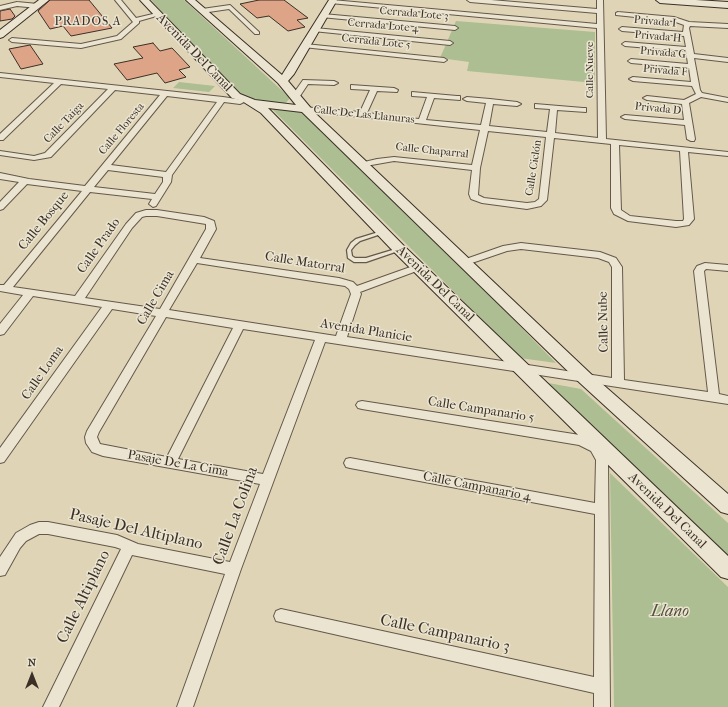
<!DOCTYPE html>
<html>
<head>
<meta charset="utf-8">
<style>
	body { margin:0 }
	#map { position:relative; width:728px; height:707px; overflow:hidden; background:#dfd5b6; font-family:"IM FELL French Canon",serif }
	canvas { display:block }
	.north { position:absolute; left:12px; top:655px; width:40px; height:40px; -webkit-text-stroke:3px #eae4d0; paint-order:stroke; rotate:0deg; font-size:11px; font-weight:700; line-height:16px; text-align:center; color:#3c2f27 }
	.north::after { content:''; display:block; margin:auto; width:14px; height:18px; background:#3c2f27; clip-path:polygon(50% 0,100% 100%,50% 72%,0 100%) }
</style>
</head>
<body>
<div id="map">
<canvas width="728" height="707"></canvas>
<div class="north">N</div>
</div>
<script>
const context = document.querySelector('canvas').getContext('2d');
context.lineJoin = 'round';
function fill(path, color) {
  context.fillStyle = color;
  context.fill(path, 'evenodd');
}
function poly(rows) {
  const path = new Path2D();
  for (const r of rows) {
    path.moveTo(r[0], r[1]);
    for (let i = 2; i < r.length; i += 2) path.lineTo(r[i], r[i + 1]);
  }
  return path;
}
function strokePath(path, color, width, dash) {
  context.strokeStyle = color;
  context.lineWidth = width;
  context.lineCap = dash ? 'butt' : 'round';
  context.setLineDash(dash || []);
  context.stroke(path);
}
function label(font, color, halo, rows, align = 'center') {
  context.font = font + ' "IM FELL French Canon",serif';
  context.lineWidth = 3;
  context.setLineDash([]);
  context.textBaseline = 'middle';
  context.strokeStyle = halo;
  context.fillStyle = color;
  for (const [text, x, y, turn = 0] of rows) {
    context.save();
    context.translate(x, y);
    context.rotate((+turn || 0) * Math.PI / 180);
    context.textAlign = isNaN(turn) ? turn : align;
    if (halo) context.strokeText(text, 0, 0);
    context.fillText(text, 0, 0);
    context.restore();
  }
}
fill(poly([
	[151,0,184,0,290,98,285,104,258,101,238,94],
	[456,21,595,32,595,83,467,71,469,62,440,58],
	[179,82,215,86,209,92,173,88],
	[271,108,308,111,556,363,520,358],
	[543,382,581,389,728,523,728,559],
	[610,473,728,587,728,707,614,707]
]), '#acbe92');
const building = poly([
	[50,0,89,0,112,28,71,36,63,26,50,29,38,11,50,0],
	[259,0,284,0,308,18,297,20,305,27,288,31,269,16,257,18,240,4,259,0],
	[10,9,15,16,12,19,0,21,0,11,10,9],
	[153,43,160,51,172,48,190,67,179,70,186,77,165,83,157,73,127,80,114,64,143,58,133,47,153,43],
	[30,45,43,64,21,69,9,49,30,45]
]);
fill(building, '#dda488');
strokePath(building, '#3c2f27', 1);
const lane = poly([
	[382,231,384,232,384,233,360,241,355,245,351,250,352,256,355,258,366,258,399,248,401,249,401,250,366,262,354,262,348,258,347,250,351,243,356,239,382,231]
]);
const street = poly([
	[115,0,121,0,136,18,157,13,160,15,139,21,139,23,121,39,81,48,12,42,9,40,12,38,81,44,117,36,133,22,115,0],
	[332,0,597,24,597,13,470,2,467,0,491,0,597,9,597,0,603,0,606,139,728,152,728,156,688,152,694,219,689,225,676,227,628,221,614,214,611,208,611,144,554,138,547,200,541,206,527,209,482,203,471,199,469,194,472,170,394,161,360,167,359,165,360,163,377,159,394,157,472,165,480,130,306,111,303,111,303,107,360,112,370,90,351,89,351,85,394,88,398,90,397,92,377,91,367,113,419,119,427,97,412,96,412,92,457,96,460,96,460,100,434,98,426,120,481,125,486,103,467,101,463,99,467,97,490,99,517,102,521,104,517,106,493,104,489,126,547,132,550,109,535,108,535,104,583,108,586,108,586,112,557,110,555,133,598,138,597,28,330,3,330,1,332,0],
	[488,131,546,137,539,199,535,202,527,203,484,198,478,195,480,168,488,131],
	[619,145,680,151,684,219,683,221,676,221,630,216,621,210,619,145],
	[17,2,38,4,41,6,38,8,17,6,0,10,0,6,17,2],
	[230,5,259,32,259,34,255,34,229,9,202,13,199,11,202,9,230,5],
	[618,12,674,17,689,22,728,24,728,28,690,26,689,28,694,54,728,58,728,62,694,58,700,90,702,93,728,98,728,102,701,97,689,103,695,139,694,141,691,141,687,139,685,125,625,119,621,117,625,115,684,120,682,104,647,100,643,98,647,96,684,100,696,94,692,86,633,81,629,79,633,77,691,82,689,68,631,63,628,61,631,59,688,64,686,51,625,46,622,44,625,42,686,47,684,36,622,31,619,29,622,27,683,32,684,25,673,21,616,15,616,13,618,12],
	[323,14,455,26,458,28,455,30,321,17,320,16,323,14],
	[315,28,450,41,453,43,450,45,313,31,313,29,315,28],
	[305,44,444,58,447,60,444,62,303,47,302,46,305,44],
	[0,73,223,97,243,100,244,102,240,104,224,102,172,175,171,182,156,206,153,207,149,204,152,199,90,192,13,287,75,296,126,224,136,213,146,210,157,210,204,217,214,221,216,229,200,258,339,278,353,282,357,286,416,265,422,265,424,267,422,269,360,292,361,294,347,337,612,378,612,267,609,262,598,258,521,249,507,251,466,265,461,262,463,260,503,246,521,243,600,252,616,258,622,267,624,380,708,392,694,271,697,266,705,263,728,265,728,271,706,269,704,271,719,394,728,396,728,404,325,342,241,569,193,707,177,707,225,574,132,555,59,707,43,707,121,549,115,547,48,534,39,534,26,541,20,548,5,575,0,576,0,557,16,533,30,525,39,522,48,522,117,535,138,544,230,562,260,484,103,456,92,452,86,443,85,437,87,431,156,316,112,309,4,462,0,463,0,448,102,307,33,296,4,334,0,335,0,324,23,295,0,291,0,285,4,285,82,191,27,184,3,209,0,210,0,202,19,182,0,179,0,173,29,179,85,186,160,95,115,90,51,157,34,160,0,155,0,151,34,156,45,153,108,89,61,84,3,140,0,140,0,134,54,83,0,77,0,73],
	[167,96,217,102,166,172,111,165,167,96],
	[108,170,163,177,163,182,155,194,94,187,108,170],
	[146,216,157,216,206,224,206,229,160,309,85,298,132,228,142,217,146,216],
	[197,263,345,286,349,289,351,294,336,336,169,310,197,263],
	[166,317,233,328,167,457,100,444,97,437,99,432,166,317],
	[243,329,315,340,263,474,178,459,243,329],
	[303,80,334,81,338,83,334,85,308,84,298,99,292,99,291,97,303,80],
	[362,401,580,435,599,443,608,460,610,707,594,707,594,693,276,621,274,616,276,611,281,609,594,677,595,514,350,468,346,467,344,463,346,459,350,458,595,503,596,460,591,451,579,445,362,409,358,408,356,405,358,402,362,401]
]);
const secondary = poly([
	[39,0,49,0,3,37,0,38,0,30,39,0],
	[140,0,149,0,240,94,255,100,296,105,278,83,186,0,195,0,282,75,329,0,337,0,294,74,288,81,315,113,592,375,728,494,728,514,721,512,580,383,302,112,268,108,404,246,728,556,728,579,721,577,394,252,261,113,242,101,232,98,140,0],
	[656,0,696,0,728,2,728,8,660,3,656,0]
]);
strokePath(lane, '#65584b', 2.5);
strokePath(street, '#65584b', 2);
strokePath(secondary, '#3c2f27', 2);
fill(lane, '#eae4d0');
fill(street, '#eae4d0');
fill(secondary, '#eae4d0');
label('11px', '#3c2f27', '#eae4d0', [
	["Cerrada Lote 3",414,14,5],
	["Privada I",655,22,5],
	["Cerrada Lote 4",383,26,5],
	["Privada H",658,37,5],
	["Cerrada Lote 5",376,42,6],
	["Privada G",663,53,5],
	["Calle Nueve",590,70,-90],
	["Privada F",665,71,5],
	["Privada D",658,109,6],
	["Calle De Las Llanuras",364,115,6],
	["Calle Taiga",64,123,-46],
	["Calle Floresta",122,129,-50],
	["Calle Chaparral",432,151,6],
	["Calle Ciclón",534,168,-81]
]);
context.letterSpacing = '1px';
label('12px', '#3c2f27', '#eae4d0', [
	["PRADOS A",88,22]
]);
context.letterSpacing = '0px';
label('13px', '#3c2f27', '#eae4d0', [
	["Avenida Del Canal",194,53,46],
	["Calle Bosque",44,221,-51],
	["Calle Prado",99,246,-55],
	["Calle Matorral",305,263,9],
	["Avenida Del Canal",435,284,44],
	["Calle Cima",156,298,-60],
	["Calle Nube",604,322,-91],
	["Avenida Planicie",366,331,9],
	["Calle Loma",43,373,-55],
	["Calle Campanario 5",481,410,9],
	["Pasaje De La Cima",178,464,10],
	["Calle Campanario 4",477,487,11],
	["Avenida Del Canal",667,511,44]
]);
label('16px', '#3c2f27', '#eae4d0', [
	["Calle La Colina",236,516,-70],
	["Pasaje Del Altiplano",136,530,13],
	["Calle Altiplano",84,597,-64],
	["Calle Campanario 3",445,634,12]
]);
label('italic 16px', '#524c3c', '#eae4d0', [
	["Llano",670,612]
]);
</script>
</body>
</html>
